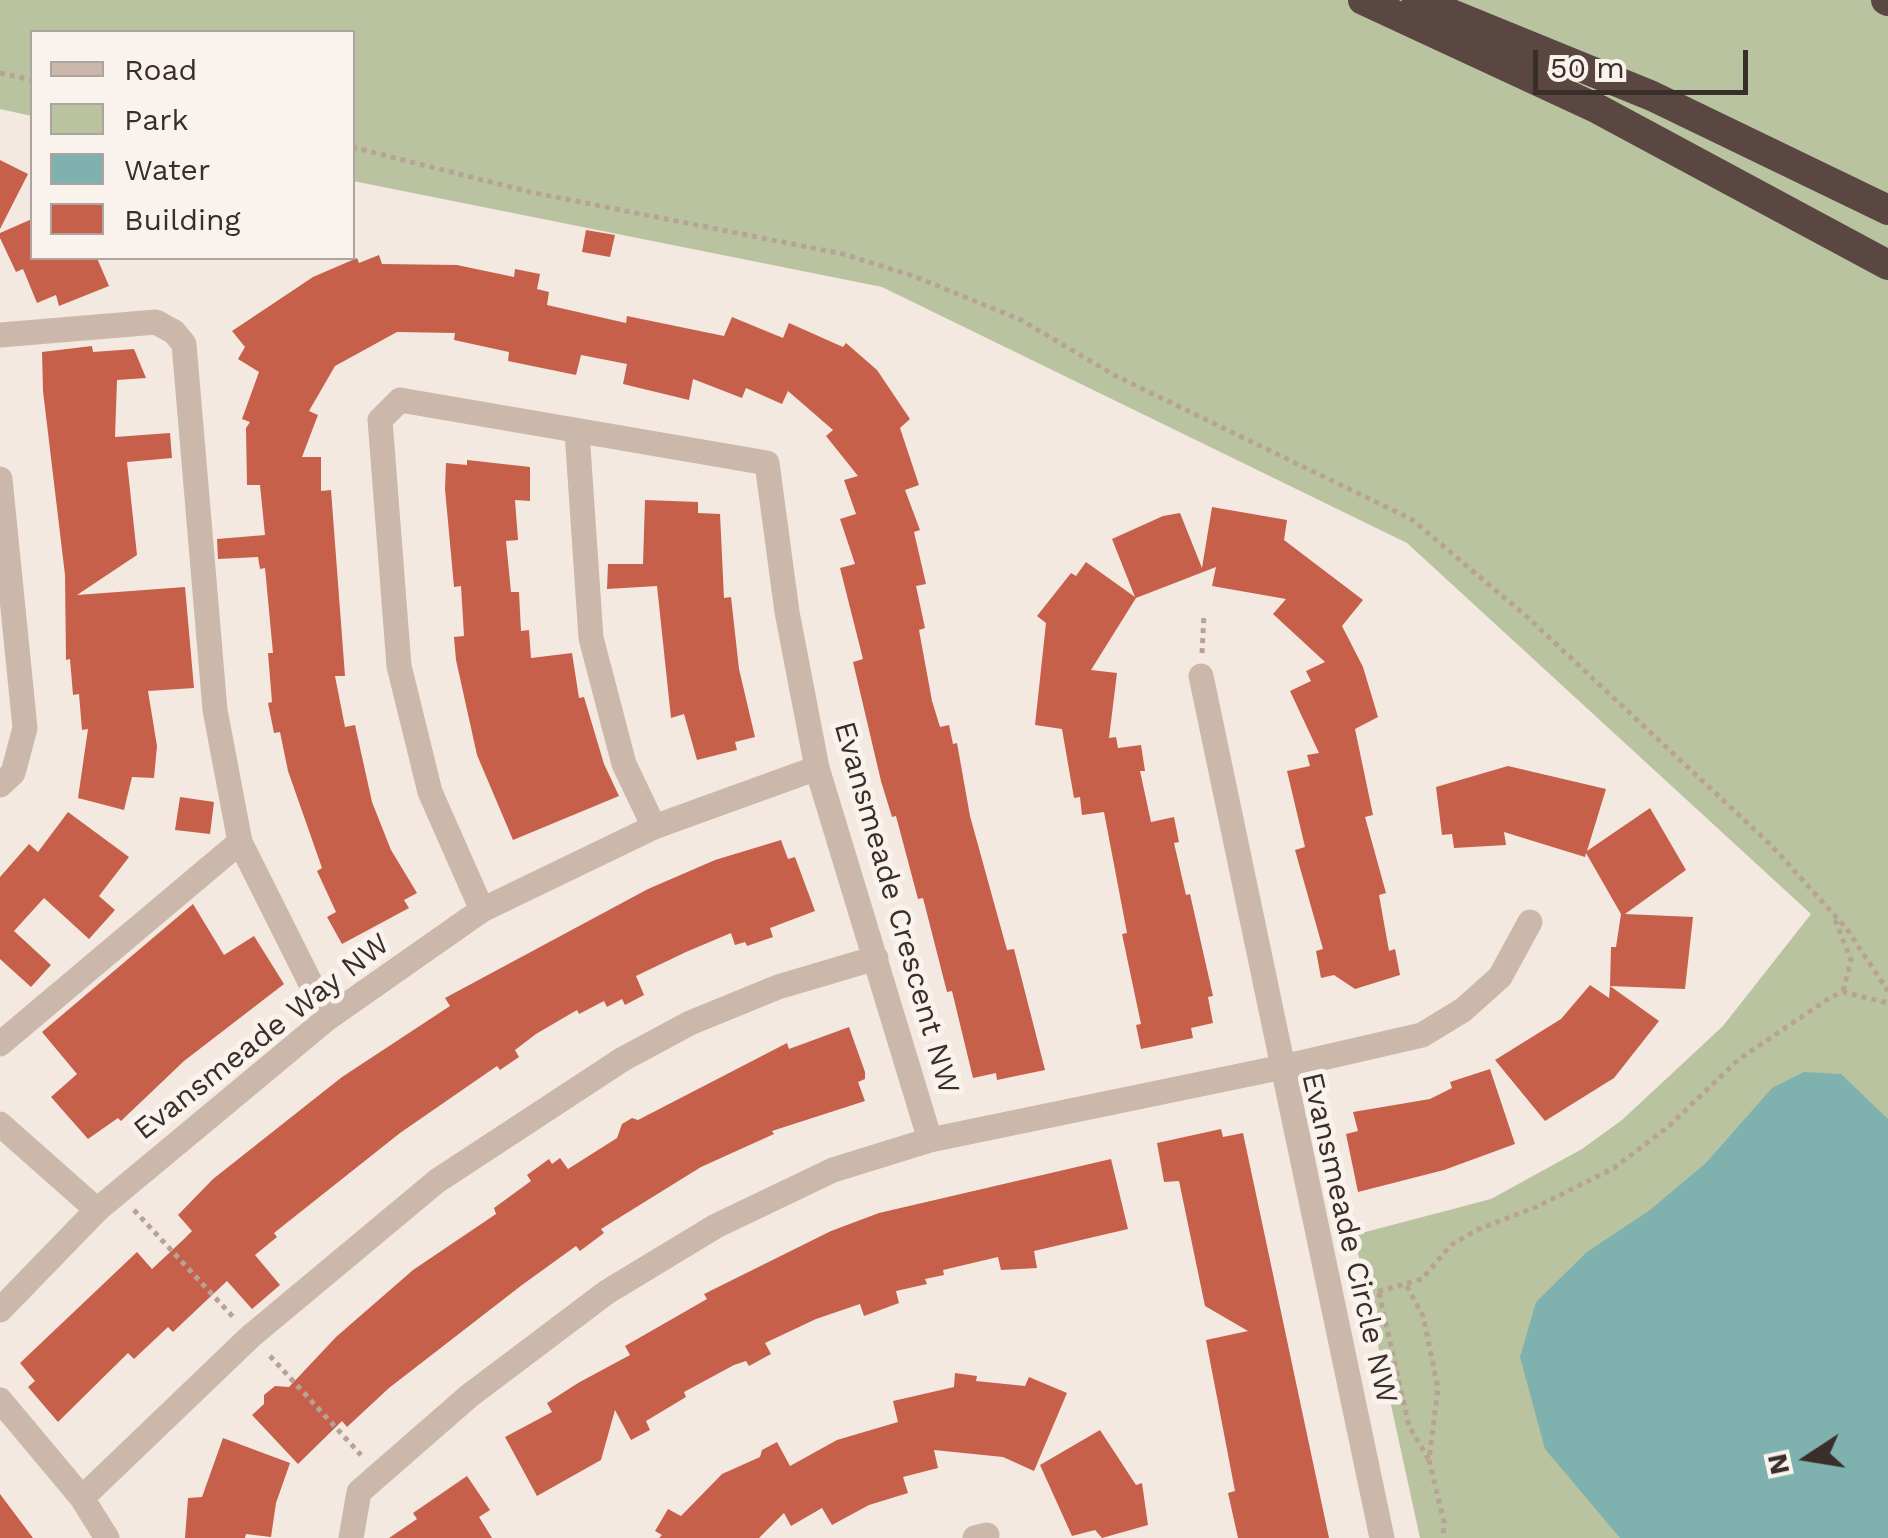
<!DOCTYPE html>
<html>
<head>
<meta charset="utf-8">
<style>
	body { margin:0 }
	#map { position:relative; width:1888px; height:1538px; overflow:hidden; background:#f3e9e0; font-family:"Work Sans",sans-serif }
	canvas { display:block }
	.legend { position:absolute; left:30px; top:30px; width:325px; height:230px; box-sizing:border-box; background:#faf3ed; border:2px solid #ada49f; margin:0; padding:12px 18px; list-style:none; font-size:30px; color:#3a2e2a }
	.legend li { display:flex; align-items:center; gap:20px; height:50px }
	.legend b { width:50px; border:2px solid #ada49f }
	.north { position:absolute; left:1758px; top:1408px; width:100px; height:100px; -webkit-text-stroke:8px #faf3ed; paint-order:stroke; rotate:258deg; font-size:28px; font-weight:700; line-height:40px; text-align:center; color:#3a2e2a }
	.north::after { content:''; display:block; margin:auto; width:35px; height:45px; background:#3a2e2a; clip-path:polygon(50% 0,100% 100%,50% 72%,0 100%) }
	.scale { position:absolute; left:1533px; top:50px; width:215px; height:45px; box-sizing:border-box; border:5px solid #3a2e2a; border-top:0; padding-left:12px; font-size:30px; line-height:35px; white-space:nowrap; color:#3a2e2a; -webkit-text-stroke:8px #faf3ed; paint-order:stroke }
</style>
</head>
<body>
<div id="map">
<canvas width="1888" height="1538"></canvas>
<ul class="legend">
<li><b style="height:12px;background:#ccb8ab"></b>Road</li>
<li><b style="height:28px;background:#bac39f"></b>Park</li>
<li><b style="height:28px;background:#7fb1af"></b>Water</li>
<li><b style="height:28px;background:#c6604b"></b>Building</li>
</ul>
<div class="north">N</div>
<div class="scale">50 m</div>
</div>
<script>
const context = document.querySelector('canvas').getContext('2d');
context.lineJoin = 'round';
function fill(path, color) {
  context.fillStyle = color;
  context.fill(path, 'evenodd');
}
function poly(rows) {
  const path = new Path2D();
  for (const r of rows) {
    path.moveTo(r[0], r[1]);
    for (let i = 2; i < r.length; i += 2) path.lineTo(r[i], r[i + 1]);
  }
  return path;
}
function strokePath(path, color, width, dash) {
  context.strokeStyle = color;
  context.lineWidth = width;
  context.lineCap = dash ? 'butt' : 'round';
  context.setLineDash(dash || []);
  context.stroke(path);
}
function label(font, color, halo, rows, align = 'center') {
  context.font = font + ' "Work Sans",sans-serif';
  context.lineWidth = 10;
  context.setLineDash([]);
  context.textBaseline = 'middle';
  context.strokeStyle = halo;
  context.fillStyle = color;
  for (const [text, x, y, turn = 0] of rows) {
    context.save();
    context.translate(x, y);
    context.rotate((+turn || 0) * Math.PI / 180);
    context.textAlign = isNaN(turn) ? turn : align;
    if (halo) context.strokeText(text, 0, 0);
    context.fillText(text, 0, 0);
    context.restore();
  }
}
fill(poly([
	[0,0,1888,0,1888,1538,1420,1538,1354,1235,1491,1199,1582,1149,1622,1120,1723,1026,1811,914,1407,543,882,287,353,181,352,32,32,32,32,116,0,109]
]), '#bac39f');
fill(poly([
	[1804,1072,1841,1074,1888,1119,1888,1538,1620,1538,1545,1449,1520,1357,1536,1302,1587,1252,1650,1210,1706,1163,1772,1088]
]), '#7fb1af');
fill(poly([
	[0,160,28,174,0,229],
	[32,219,32,258,97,258,109,286,59,306,56,295,37,303,23,269,16,272,0,238,0,233],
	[586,230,615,235,610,257,582,252],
	[379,255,382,264,457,265,514,277,515,269,540,274,537,289,549,292,547,305,626,323,627,316,724,336,732,317,783,338,789,323,843,347,846,343,877,370,910,419,900,428,919,485,905,490,920,530,914,532,926,584,916,586,925,628,919,630,932,701,940,727,949,725,953,744,957,743,970,816,1007,950,1014,949,1045,1070,997,1080,996,1073,973,1078,952,991,947,992,923,898,918,899,896,816,892,817,881,781,853,662,863,659,840,568,855,564,840,519,856,514,844,480,858,476,826,436,833,430,788,391,782,404,746,388,742,398,693,379,689,400,623,384,627,364,581,355,576,375,508,361,509,352,454,340,455,333,397,332,335,366,309,411,318,415,302,457,321,457,321,491,331,490,345,676,335,676,345,727,355,725,372,802,391,850,417,893,404,900,409,908,342,944,327,917,336,912,317,871,322,868,288,771,280,732,274,733,268,703,272,702,268,653,273,653,265,568,260,569,258,557,218,559,217,539,265,535,260,485,247,485,246,428,250,422,242,419,259,372,238,359,245,347,232,331,313,277,357,258,359,263],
	[92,346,93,352,134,349,146,378,117,380,115,437,170,433,172,458,127,462,137,555,77,595,185,587,194,688,148,691,157,746,154,778,132,777,124,810,78,798,88,729,82,730,79,694,73,695,70,659,66,660,65,575,43,391,42,352],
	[467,460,530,467,530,501,515,500,518,540,506,541,511,592,519,592,521,631,529,630,531,658,572,653,579,698,584,697,604,764,619,796,513,840,477,755,456,660,454,637,464,636,461,586,454,587,445,489,446,463,467,465],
	[645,500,698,502,698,513,720,514,724,598,731,597,739,669,755,737,735,742,737,750,697,760,684,714,671,718,657,586,607,589,608,564,643,564],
	[1212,507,1287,520,1284,540,1363,600,1342,626,1363,667,1378,717,1355,729,1373,815,1365,817,1386,893,1379,895,1389,951,1395,949,1400,975,1355,989,1334,975,1321,978,1316,951,1323,949,1295,850,1305,847,1287,771,1310,766,1307,755,1319,753,1290,691,1311,681,1306,671,1325,662,1273,614,1286,599,1212,586,1216,567,1136,598,1091,670,1117,673,1109,738,1116,737,1118,748,1141,745,1145,771,1140,771,1151,822,1174,817,1179,842,1174,843,1186,895,1190,894,1213,996,1208,997,1213,1023,1191,1028,1193,1038,1141,1049,1136,1025,1141,1024,1122,934,1127,933,1104,812,1082,815,1080,797,1074,798,1062,729,1035,725,1046,623,1037,616,1071,573,1076,576,1086,562,1135,597,1112,539,1163,516,1180,513,1202,568],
	[1508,766,1606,789,1587,851,1650,808,1686,870,1625,914,1693,917,1685,989,1610,986,1611,947,1616,947,1621,914,1586,853,1585,857,1504,832,1506,845,1454,848,1452,834,1442,835,1436,787],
	[180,797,214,802,210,834,175,830],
	[68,812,129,857,99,896,115,910,89,939,44,898,14,931,51,965,31,987,0,959,0,877,29,844,38,852],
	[781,840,788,859,795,857,815,911,770,928,773,937,747,946,745,942,735,945,731,933,686,952,636,976,644,995,625,1005,622,999,607,1007,604,1001,579,1014,577,1010,536,1034,515,1050,519,1057,500,1070,497,1066,400,1133,274,1233,277,1237,255,1255,280,1285,252,1309,227,1281,173,1332,168,1327,134,1359,128,1353,58,1422,28,1387,35,1381,20,1363,137,1252,152,1269,184,1239,192,1231,178,1215,213,1179,342,1077,450,1006,445,998,648,889,715,860],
	[193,904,224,955,254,936,284,984,184,1061,121,1121,118,1118,88,1139,51,1097,77,1074,42,1032],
	[1590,985,1609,998,1610,986,1659,1021,1614,1078,1545,1121,1495,1060,1561,1019],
	[849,1027,865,1072,865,1079,858,1082,865,1101,772,1131,774,1134,701,1167,601,1229,604,1233,580,1251,576,1246,522,1285,389,1388,347,1427,342,1421,298,1464,252,1415,264,1404,264,1395,275,1386,289,1387,336,1337,413,1270,496,1214,494,1208,531,1181,527,1175,549,1159,552,1164,560,1158,568,1169,617,1138,622,1124,632,1118,638,1120,787,1043,789,1049],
	[1490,1069,1515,1144,1444,1170,1358,1192,1346,1134,1358,1131,1353,1112,1430,1099,1452,1088,1450,1082],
	[1221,1129,1223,1137,1243,1133,1329,1538,1238,1538,1228,1493,1235,1491,1206,1340,1248,1331,1205,1306,1179,1181,1164,1182,1157,1143],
	[1111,1159,1128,1229,1034,1251,1037,1268,1001,1270,998,1257,943,1270,944,1275,925,1279,927,1284,896,1291,899,1303,864,1316,860,1304,816,1319,765,1343,771,1354,749,1366,746,1361,734,1365,684,1392,686,1397,646,1421,650,1430,631,1440,615,1410,601,1460,537,1496,505,1437,552,1412,547,1403,578,1383,630,1355,625,1346,707,1299,704,1294,831,1231,879,1213],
	[955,1373,977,1376,976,1381,1025,1386,1029,1377,1067,1393,1034,1471,1003,1457,934,1450,938,1468,903,1477,908,1493,869,1505,832,1525,822,1508,791,1526,784,1513,759,1538,659,1538,662,1535,655,1531,668,1509,681,1516,722,1474,760,1457,762,1450,777,1442,790,1466,837,1440,898,1422,893,1401,954,1387],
	[1100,1430,1136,1485,1142,1483,1148,1525,1102,1538,1095,1530,1072,1536,1040,1465],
	[223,1438,290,1463,276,1503,271,1537,246,1534,245,1538,185,1538,188,1498,202,1497],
	[467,1476,490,1510,479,1517,492,1538,389,1538,417,1519,413,1513],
	[0,1494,33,1538,0,1538]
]), '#c6604b');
strokePath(poly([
	[0,73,32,80],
	[352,147,530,192,843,254,916,277,1021,320,1116,376,1411,519,1525,615,1771,845,1847,929,1888,991],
	[1202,653,1204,614],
	[1835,920,1851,960,1843,992],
	[134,1210,235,1319],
	[1407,1286,1423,1316,1438,1388,1429,1460,1444,1522,1443,1538],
	[1379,1293,1409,1426,1429,1460],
	[1359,1297,1422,1279,1451,1245,1479,1229,1536,1207,1614,1168,1669,1126,1739,1059,1831,997,1843,992,1888,1003],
	[270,1356,361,1455]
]), '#b8a295', 5, [5, 5]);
strokePath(poly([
	[0,335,156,322,174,332,184,344,215,710,240,842,328,1018],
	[577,432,591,638,624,764,654,827],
	[0,479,25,728,13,773,0,785],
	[1201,676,1283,1067,1422,1035,1463,1010,1500,977,1530,922],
	[482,910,430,792,399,666,380,420,400,400,767,463,787,612,817,768,930,1140],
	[0,1044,240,842],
	[0,1124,97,1210],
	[0,1310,97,1210,328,1018,482,910,654,827,817,768],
	[0,1400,82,1498,107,1538],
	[82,1498,251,1336,437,1181,623,1059,690,1023,778,987,876,958],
	[351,1538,359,1492,469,1396,607,1292,716,1226,833,1170,930,1140,1283,1067,1382,1538],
	[975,1538,987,1535]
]), '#ccb8ab', 25);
strokePath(poly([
	[1363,0,1598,109,1888,265],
	[1417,0,1652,96,1888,210],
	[1886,0,1888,1]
]), '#5b4742', 30);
label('30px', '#3a2e2a', '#faf3ed', [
	["Evansmeade Crescent NW",896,908,74],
	["Evansmeade Way NW",262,1037,-38],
	["Evansmeade Circle NW",1349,1238,77]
]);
</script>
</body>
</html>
